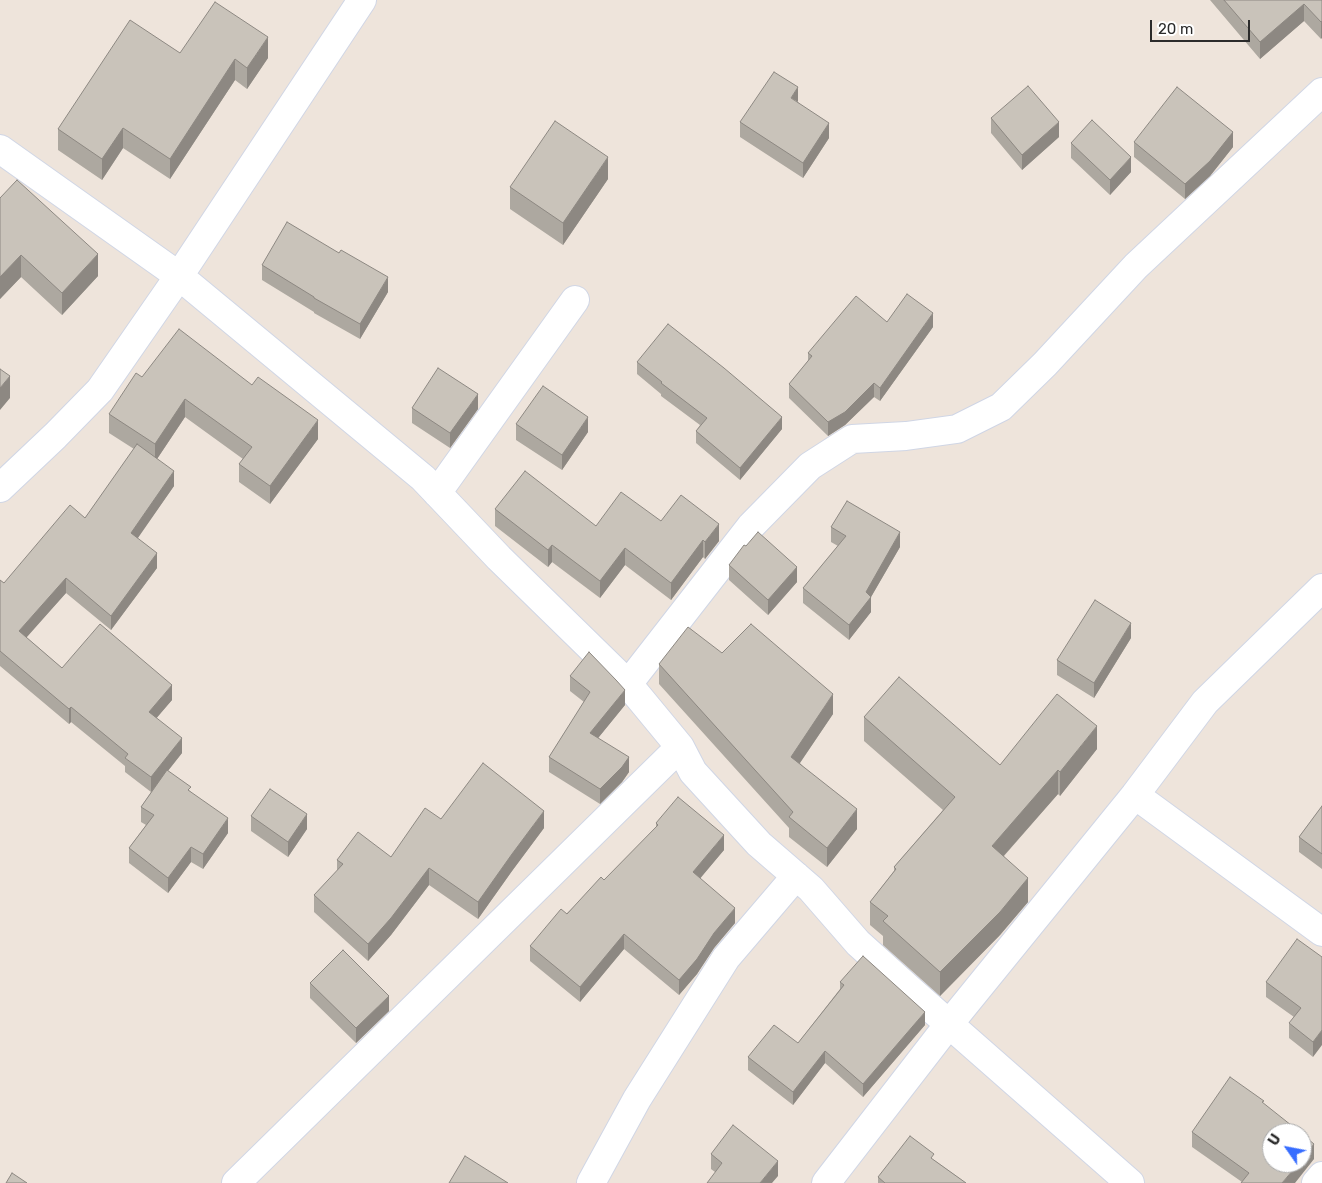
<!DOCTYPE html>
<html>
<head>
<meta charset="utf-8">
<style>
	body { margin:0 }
	#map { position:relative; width:1322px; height:1183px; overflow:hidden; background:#eee4db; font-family:Rubik,sans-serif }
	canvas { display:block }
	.north { position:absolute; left:1262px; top:1123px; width:50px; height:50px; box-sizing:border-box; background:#fff; border:1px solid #aaa; border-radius:50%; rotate:303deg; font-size:14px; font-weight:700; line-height:20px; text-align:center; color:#2b2b2b }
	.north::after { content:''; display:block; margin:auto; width:18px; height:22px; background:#376dff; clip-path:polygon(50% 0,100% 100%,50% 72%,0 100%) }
	.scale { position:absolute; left:1150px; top:20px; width:100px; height:22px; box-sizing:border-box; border:2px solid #2b2b2b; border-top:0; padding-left:6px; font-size:15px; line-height:18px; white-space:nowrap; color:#2b2b2b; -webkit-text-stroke:4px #fff; paint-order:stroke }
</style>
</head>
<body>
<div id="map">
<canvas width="1322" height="1183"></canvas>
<div class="north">U</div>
<div class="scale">20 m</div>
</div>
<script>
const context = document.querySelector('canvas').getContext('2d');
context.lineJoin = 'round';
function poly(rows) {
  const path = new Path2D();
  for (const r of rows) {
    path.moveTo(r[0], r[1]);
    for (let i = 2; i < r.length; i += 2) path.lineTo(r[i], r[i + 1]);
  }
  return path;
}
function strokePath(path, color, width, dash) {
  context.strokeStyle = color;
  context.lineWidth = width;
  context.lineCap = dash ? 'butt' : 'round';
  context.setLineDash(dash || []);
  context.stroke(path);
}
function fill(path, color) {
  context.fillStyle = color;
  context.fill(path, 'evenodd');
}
const street = poly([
	[0,149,179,276,423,478,499,558,628,684,680,747,693,772,759,844,811,889,858,943,908,988,1130,1183],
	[0,488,55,436,100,390,179,276,362,0],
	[437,493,575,300],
	[628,684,751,526,810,466,852,439,906,436,957,429,1001,407,1045,364,1136,266,1322,92],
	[1135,795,1322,932],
	[236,1183,680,747],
	[591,1183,637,1099,726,958,796,876],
	[826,1183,949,1024,1135,795,1205,702,1322,588],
	[1316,1183,1322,1176]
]);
strokePath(street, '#d0d6e5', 30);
strokePath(street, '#fff', 28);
fill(poly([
	[1210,0,1322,0,1321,39,1304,21,1260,59],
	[180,53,268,58,247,89,235,80,170,179,123,148,102,180,58,150,58,129],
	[798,102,829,138,803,178,740,137,740,122],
	[991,118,1059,137,1022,170,991,133],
	[1134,142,1233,147,1210,176,1185,199,1134,157],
	[1071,143,1131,172,1110,195,1071,158],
	[608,179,563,245,510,209,510,187],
	[0,198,98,276,62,315,21,277,0,299],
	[262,265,388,292,360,339,314,313,314,312,262,280],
	[887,322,933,327,880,401,874,397,845,425,828,436,789,398,789,384,808,361,808,353],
	[637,362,782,429,740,480,696,443,696,431,700,425,661,396,661,394,637,374],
	[142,377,318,439,270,504,239,482,239,464,243,459,185,417,157,459,174,486,137,538,157,568,111,630,66,593,26,637,62,668,172,700,156,718,182,753,168,771,191,792,228,833,203,869,191,862,168,893,129,863,129,848,146,825,141,822,141,807,151,792,125,772,125,766,71,722,69,724,0,666,0,580,4,583,85,518,134,449,109,433,109,414],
	[412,408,478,409,450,448,412,423],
	[516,424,588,432,562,470,516,440],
	[495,509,596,526,661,521,719,541,705,559,703,557,671,600,625,565,600,598,552,562,548,567,495,526],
	[831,527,900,547,871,597,871,612,849,640,803,603,803,588,838,546,831,542],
	[746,546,797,582,768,615,729,580,729,565],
	[1131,638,1094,698,1057,675,1057,660],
	[722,653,833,714,800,763,857,829,827,867,789,837,789,828,659,684,659,664],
	[570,676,625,705,598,738,629,772,622,782,600,804,549,772,549,757,584,702,570,691],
	[864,717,1000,765,1097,749,1060,796,1058,794,1004,856,1028,902,1000,935,940,996,883,945,883,936,870,925,870,902,894,871,894,867,943,810,864,741],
	[1322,806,1322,869,1299,852,1299,837],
	[251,816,307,829,288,857,251,831],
	[441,819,544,828,512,871,478,919,429,885,391,935,368,961,314,912,314,895,337,871,337,860,391,857],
	[656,823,724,850,700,878,735,923,714,948,697,974,679,995,624,949,580,1002,530,961,530,946,604,880,656,828],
	[1322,957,1313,1057,1289,1038,1289,1023,1294,1017,1266,997,1266,982],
	[840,982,925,1025,863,1097,825,1063,793,1105,748,1070,748,1057,798,1043,840,989],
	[310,983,389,1011,356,1043,310,998],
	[1192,1132,1314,1159,1242,1182,1192,1147],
	[711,1154,778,1176,715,1172,711,1169],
	[934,1160,966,1183,878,1183,878,1177]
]), '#ada8a0');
fill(poly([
	[1304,4,1304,21,1260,59,1260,42],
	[1322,21,1322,38,1321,39,1321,22],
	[268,37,268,58,247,89,247,68],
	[235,59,235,80,170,179,170,159],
	[798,87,798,102,791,98],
	[1059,122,1059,137,1022,170,1022,155],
	[829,123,829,138,803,178,803,163],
	[123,128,123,148,102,180,102,159],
	[1233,132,1233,147,1210,176,1185,199,1185,184],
	[608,157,608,179,563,245,563,223],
	[1131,157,1131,172,1110,195,1110,180],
	[98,254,98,276,62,315,62,293],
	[21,255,21,277,0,299,0,277],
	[388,277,388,292,360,339,360,324],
	[933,313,933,327,880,401,880,388],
	[10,376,10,398,0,410,0,388],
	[874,383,874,397,845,425,828,436,828,422],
	[478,394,478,409,450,448,450,433],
	[185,399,185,417,155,462,155,444],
	[588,417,588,432,562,470,562,455],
	[782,417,782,429,740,480,740,468],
	[318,420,318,439,270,504,270,486],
	[174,471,174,486,131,548,131,533],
	[719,524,719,541,705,559,705,542],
	[900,532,900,547,871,597,871,612,849,640,849,625,866,592],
	[703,540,703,557,671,600,671,583],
	[552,545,552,562,548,567,548,550],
	[625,548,625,565,600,598,600,581],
	[157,553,157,568,111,630,111,616],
	[797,567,797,582,768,615,768,600],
	[66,578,66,593,19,646,19,631],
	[1131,623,1131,638,1094,698,1094,683],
	[172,685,172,700,149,727,149,712],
	[625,690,625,705,590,748,590,733],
	[833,694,833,714,791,776,791,757],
	[71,707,71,722,69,724,69,709],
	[1097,726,1097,749,1060,796,1060,772],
	[182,738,182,753,151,792,151,777],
	[629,757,629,772,622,782,600,804,600,789],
	[1058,770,1058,794,992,869,992,846],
	[857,809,857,829,827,867,827,848],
	[544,811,544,828,512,871,478,919,478,902,512,854],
	[307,814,307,829,288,857,288,842],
	[228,818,228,833,203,869,203,854],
	[724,835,724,850,693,887,693,872],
	[191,847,191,862,168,893,168,878],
	[429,868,429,885,391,935,368,961,368,944],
	[1028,878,1028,902,1000,935,940,996,940,972],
	[735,908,735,923,714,948,697,974,679,995,679,980,714,933],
	[624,934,624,949,580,1002,580,987],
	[389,996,389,1011,356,1043,356,1028],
	[925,1012,925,1025,863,1097,863,1084],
	[1322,1030,1322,1045,1313,1057,1313,1042],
	[825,1051,825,1063,793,1105,793,1092],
	[1314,1144,1314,1159,1295,1183,1282,1183,1299,1163,1302,1163,1302,1159],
	[778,1161,778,1176,772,1183,760,1183]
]), '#8d8882');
const building = poly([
	[1224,0,1322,0,1322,21,1321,22,1304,4,1260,42,1224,0],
	[215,2,268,37,247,68,235,59,170,159,123,128,102,159,58,129,130,20,180,53,215,2],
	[774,72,798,87,791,98,829,123,803,163,740,122,774,72],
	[1028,86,1059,122,1022,155,991,118,1028,86],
	[1177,87,1233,132,1210,161,1185,184,1134,142,1177,87],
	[1092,120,1131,157,1110,180,1071,143,1092,120],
	[555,121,608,157,563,223,510,187,555,121],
	[17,180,98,254,62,293,21,255,0,277,0,198,17,180],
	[287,222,339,253,341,250,388,277,360,324,314,298,314,297,262,265,287,222],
	[907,294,933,313,880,388,874,383,845,412,828,422,789,384,812,356,808,353,856,296,887,322,907,294],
	[668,324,724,368,782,417,740,468,696,431,707,418,661,383,662,382,637,362,668,324],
	[179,329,252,385,258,377,318,420,270,486,239,464,252,447,185,399,155,444,109,414,136,373,142,377,179,329],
	[438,368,478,394,450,433,412,408,438,368],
	[0,369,10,376,0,388,0,369],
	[543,386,588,417,562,455,516,424,543,386],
	[137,444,174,471,131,533,157,553,111,616,66,578,19,631,62,668,100,624,172,685,149,712,182,738,151,777,125,758,128,754,71,707,69,709,0,651,0,580,4,583,70,505,85,518,137,444],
	[525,471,596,526,621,492,661,521,681,495,719,524,705,542,703,540,671,583,625,548,600,581,552,545,548,550,495,509,525,471],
	[847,501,900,532,866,592,871,597,849,625,803,588,846,536,831,527,847,501],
	[758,532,797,567,768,600,729,565,744,545,746,546,758,532],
	[1095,600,1131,623,1094,683,1057,660,1095,600],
	[751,624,833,694,791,757,857,809,827,848,789,817,793,812,659,664,688,627,722,653,751,624],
	[589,652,616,680,625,690,590,733,629,757,622,767,600,789,549,757,590,692,570,676,589,652],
	[899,677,1000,765,1057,694,1097,726,1060,772,1058,770,992,846,1028,878,1000,912,940,972,883,921,888,916,870,902,896,869,894,867,955,797,864,717,899,677],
	[483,763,544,811,512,854,478,902,429,868,391,918,368,944,314,895,343,864,337,860,358,832,391,857,425,808,441,819,483,763],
	[167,770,191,787,188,790,228,818,203,854,191,847,168,878,129,848,154,815,141,807,167,770],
	[270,789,307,814,288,842,251,816,270,789],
	[678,797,724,835,693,872,735,908,714,933,697,959,679,980,624,934,580,987,530,946,561,909,567,914,601,877,604,880,658,825,656,823,678,797],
	[1322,806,1322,854,1299,837,1322,806],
	[1297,939,1322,957,1322,1030,1313,1042,1289,1023,1301,1008,1266,982,1297,939],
	[343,950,389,996,356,1028,310,983,343,950],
	[863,956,925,1012,863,1084,825,1051,793,1092,748,1057,774,1025,798,1043,844,985,840,982,863,956],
	[1230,1077,1264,1101,1262,1102,1301,1133,1272,1133,1272,1163,1299,1163,1282,1183,1241,1183,1249,1173,1192,1132,1230,1077],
	[733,1125,778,1161,760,1183,707,1183,722,1163,711,1154,733,1125],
	[1302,1134,1314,1144,1302,1159,1302,1134],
	[910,1136,934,1154,931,1158,966,1183,885,1183,878,1177,910,1136],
	[465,1156,508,1183,449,1183,465,1156],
	[12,1173,27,1183,6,1183,12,1173]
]);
fill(building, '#c9c3ba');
strokePath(building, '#8d8882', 1);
</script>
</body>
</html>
